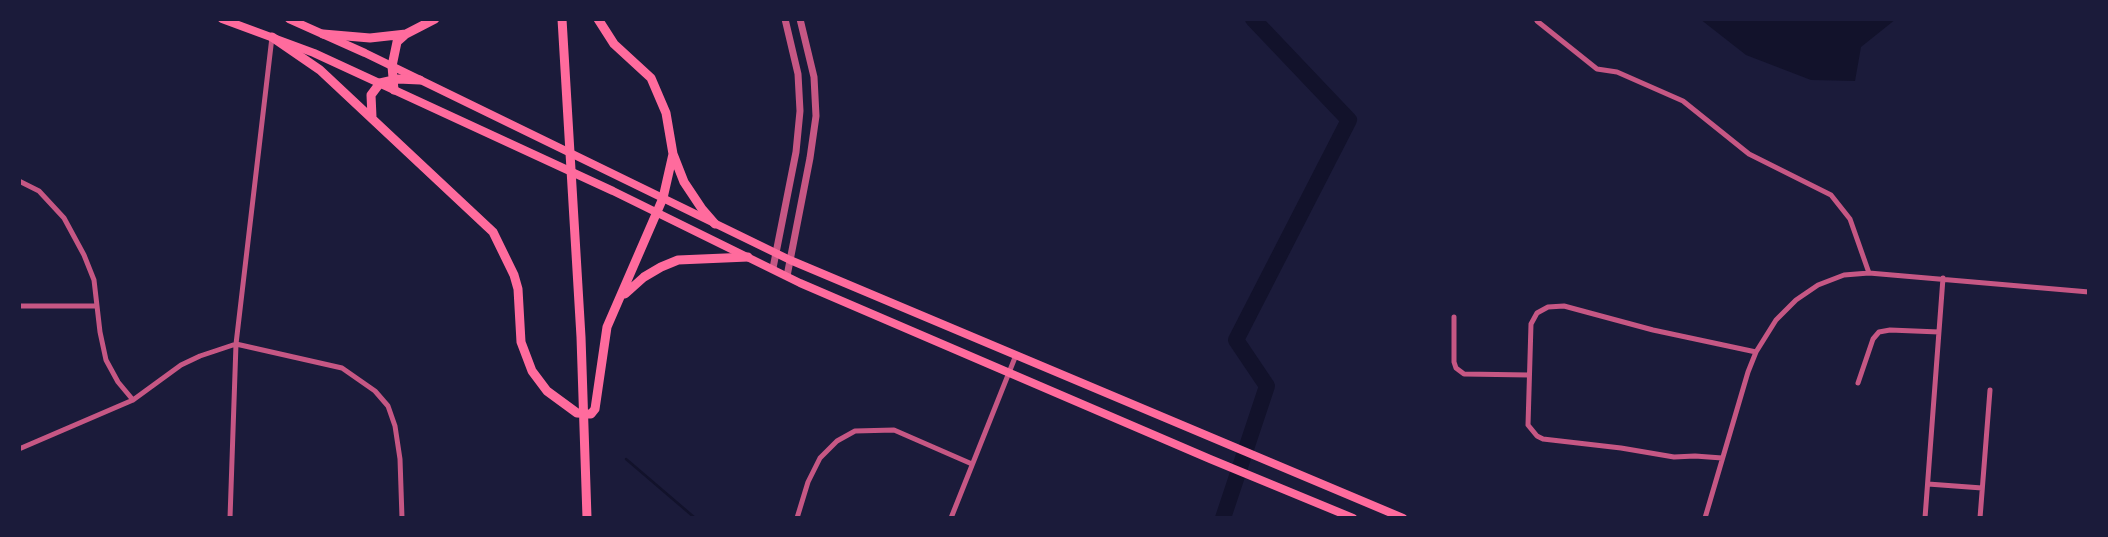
<!DOCTYPE html>
<html>
<head>
<meta charset="utf-8">
<style>
	body { margin:0 }
	#map { position:relative; width:2108px; height:537px; overflow:hidden; background:#1b1b3a; font-family:"Titillium Web",sans-serif }
	canvas { display:block }
	.frame { position:absolute; inset:0; border:21px solid #1b1b3a; pointer-events:none }
</style>
</head>
<body>
<div id="map">
<canvas width="2108" height="537"></canvas>
<div class="frame"></div>
</div>
<script>
const context = document.querySelector('canvas').getContext('2d');
context.lineJoin = 'round';
function fill(path, color) {
  context.fillStyle = color;
  context.fill(path, 'evenodd');
}
function poly(rows) {
  const path = new Path2D();
  for (const r of rows) {
    path.moveTo(r[0], r[1]);
    for (let i = 2; i < r.length; i += 2) path.lineTo(r[i], r[i + 1]);
  }
  return path;
}
function strokePath(path, color, width, dash) {
  context.strokeStyle = color;
  context.lineWidth = width;
  context.lineCap = dash ? 'butt' : 'round';
  context.setLineDash(dash || []);
  context.stroke(path);
}
fill(poly([
	[1700,19,1896,19,1861,47,1855,81,1811,80,1746,55]
]), '#12122b');
strokePath(poly([
	[626,459,695,518]
]), '#12122b', 2.5);
strokePath(poly([
	[1223,518,1267,386,1236,340,1349,120,1253,19]
]), '#12122b', 16);
strokePath(poly([
	[1537,21,1597,69,1617,72,1683,101,1749,154,1831,195,1850,219,1869,273],
	[19,181,39,191,64,218,84,255,94,280,100,332,106,360,118,382,133,400],
	[19,306,96,306],
	[1454,317,1454,362,1456,368,1464,374,1529,375],
	[1858,383,1873,339,1879,332,1890,330,1939,332],
	[19,449,133,400,181,365,200,356,236,344,342,368,375,391,388,406,395,426,400,459,402,518],
	[1722,458,1695,456,1674,457,1621,448,1543,439,1537,436,1528,425,1531,324,1537,313,1548,307,1564,306,1653,330,1756,352],
	[1928,484,1982,488],
	[230,518,236,344,272,37],
	[797,518,808,482,820,458,837,441,855,431,894,430,972,464],
	[951,518,1016,355],
	[1705,518,1748,372,1756,352,1776,320,1796,300,1818,285,1844,275,1869,273,2089,292],
	[1925,518,1943,278],
	[1980,518,1990,390]
]), '#c65784', 5);
strokePath(poly([
	[773,268,796,152,800,111,798,74,785,19],
	[787,276,810,158,816,116,814,77,800,19]
]), '#c65784', 7);
strokePath(poly([
	[222,19,314,53,613,191,800,283,1210,459,1353,518],
	[289,19,365,53,790,260,1403,518]
]), '#ff6b9d', 8);
strokePath(poly([
	[562,19,581,337,587,518],
	[598,19,614,44,651,78,666,113,673,154,684,182,702,209,715,224],
	[323,34,370,38,406,34],
	[272,37,320,70,493,232,514,275,518,289,521,342,532,371,547,391,577,413,591,414,595,409,607,327,663,198,673,154],
	[394,90,392,66,397,42,406,34,435,19],
	[372,117,371,95,380,83,398,79,420,80],
	[625,294,644,277,661,267,678,260,748,257]
]), '#ff6b9d', 9);
</script>
</body>
</html>
